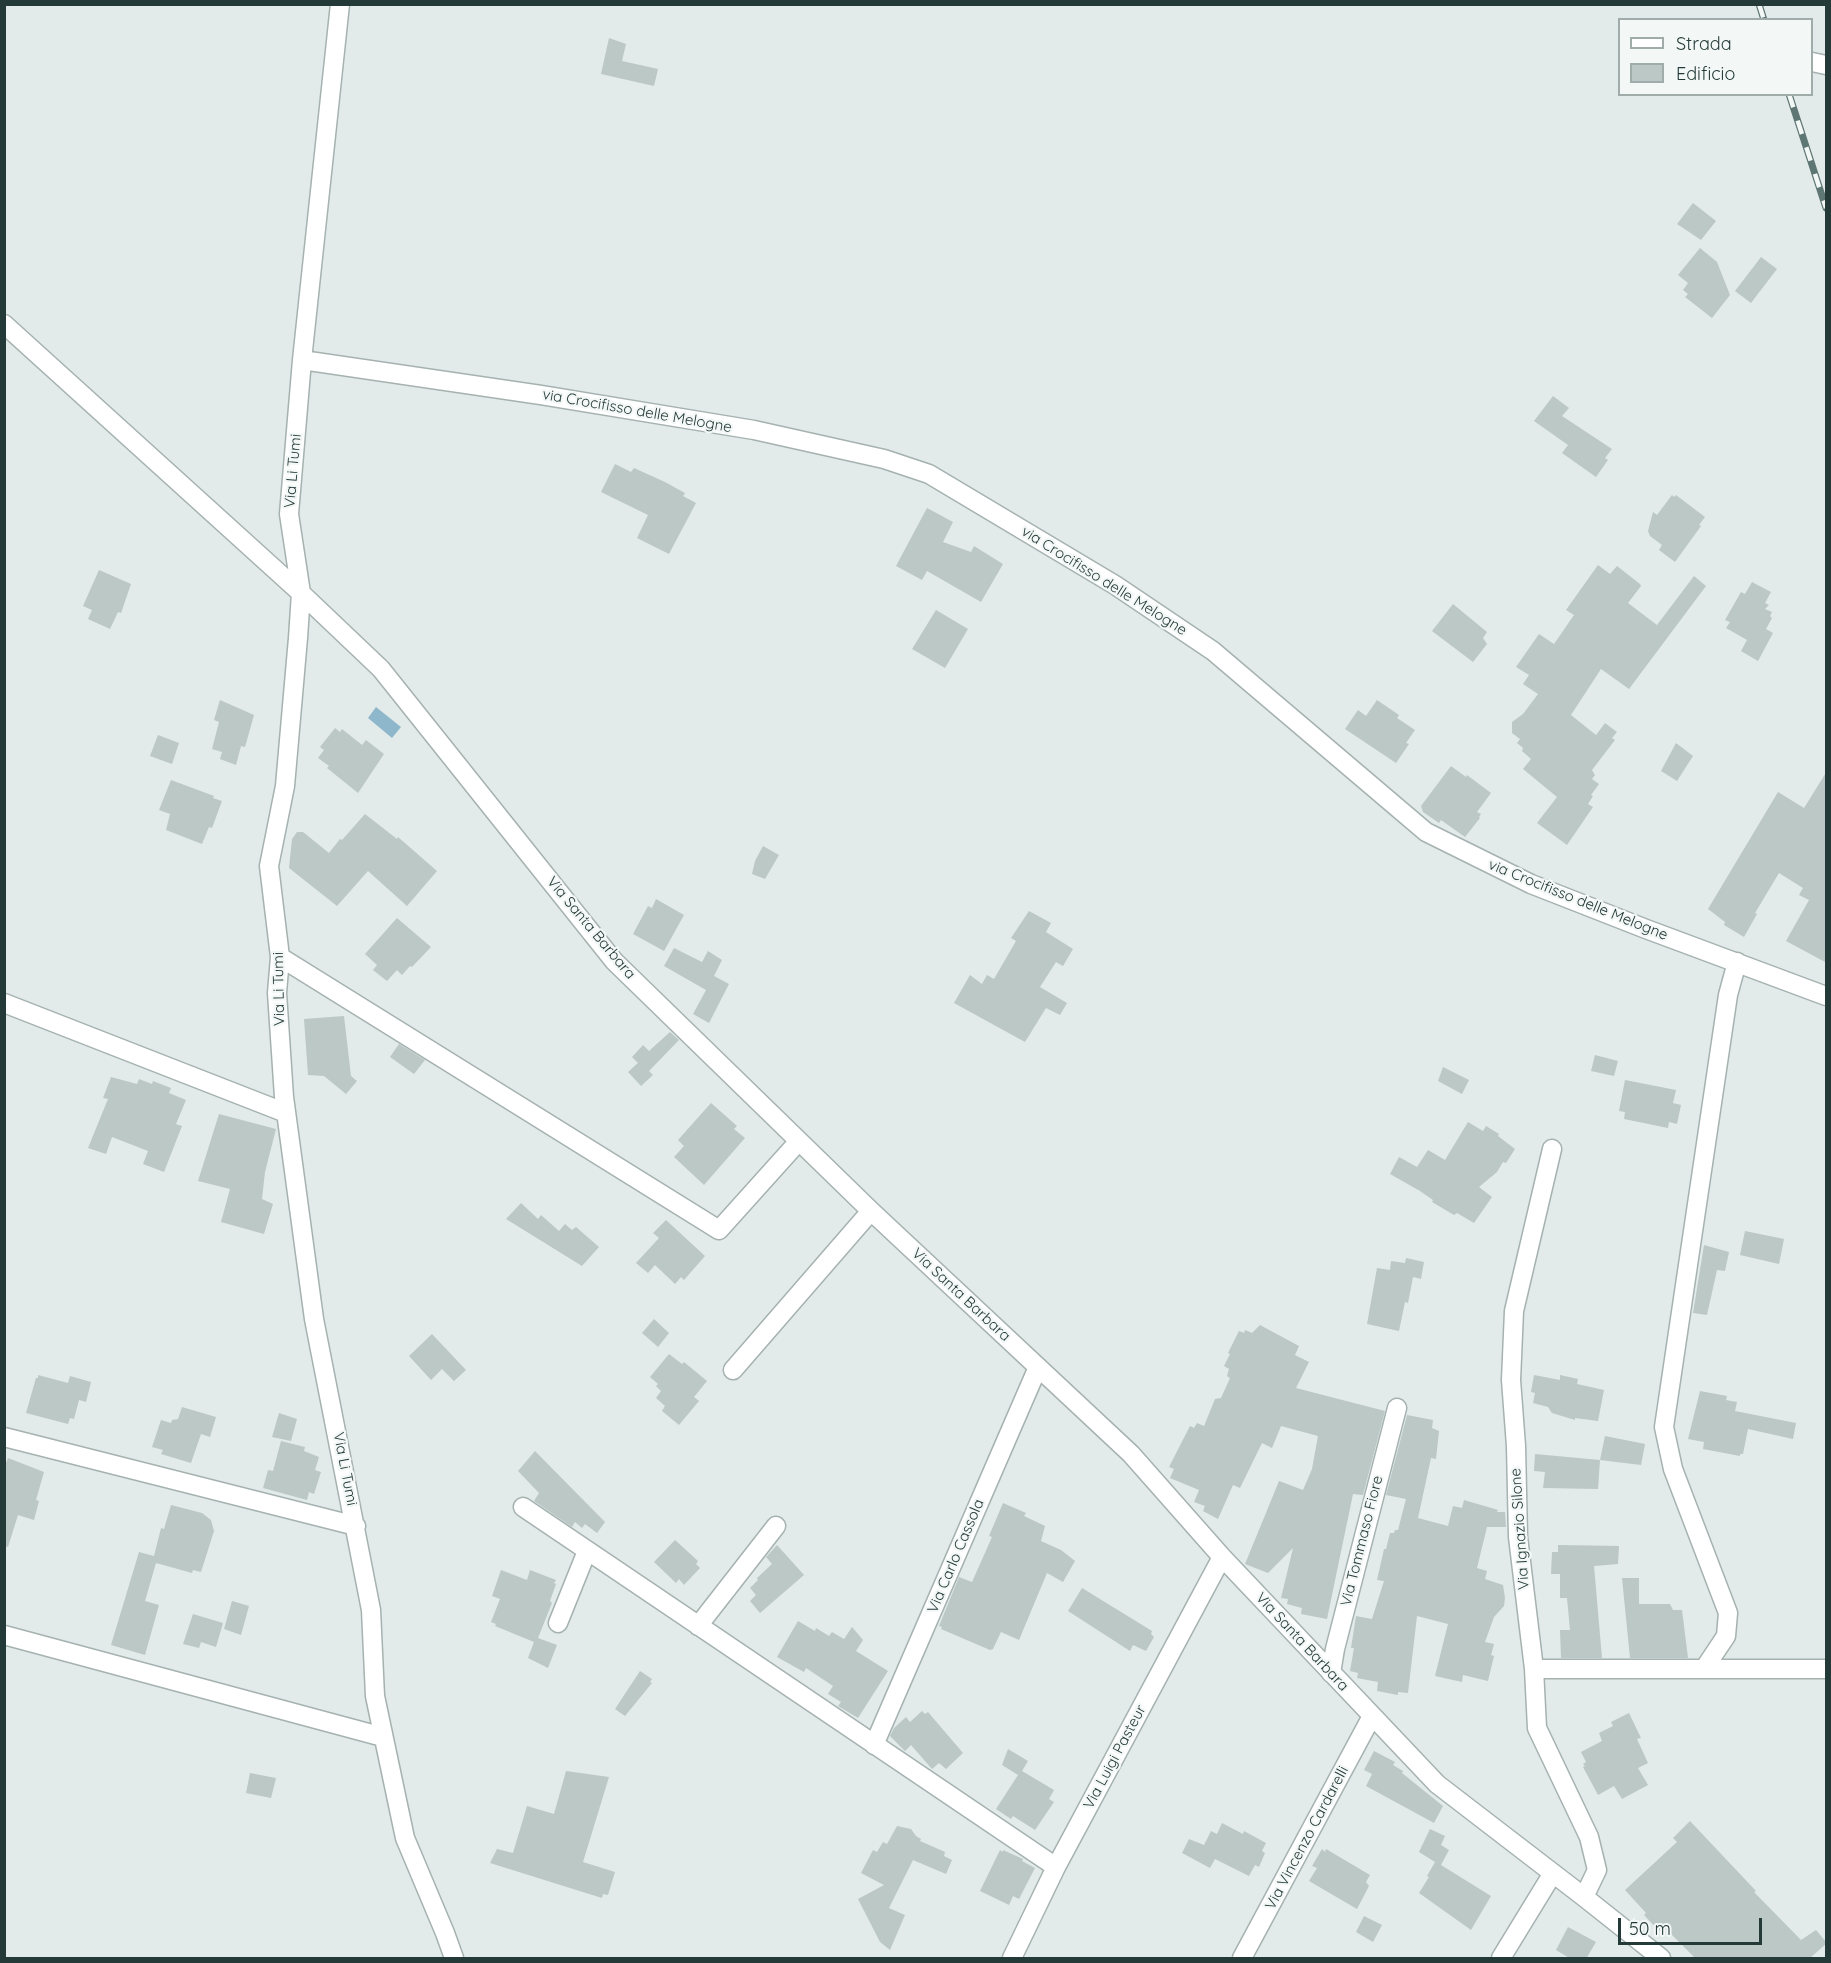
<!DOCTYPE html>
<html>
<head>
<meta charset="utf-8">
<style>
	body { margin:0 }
	#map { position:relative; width:1831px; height:1963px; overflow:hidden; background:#e2ebe9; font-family:Quicksand,sans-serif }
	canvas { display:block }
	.frame { position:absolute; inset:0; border:6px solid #243a38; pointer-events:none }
	.legend { position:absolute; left:1618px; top:18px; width:195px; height:78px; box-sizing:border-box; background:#f3f8f6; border:2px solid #a0acaa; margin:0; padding:8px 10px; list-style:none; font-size:18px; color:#243a38 }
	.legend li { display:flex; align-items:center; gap:12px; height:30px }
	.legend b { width:30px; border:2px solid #a0acaa }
	.scale { position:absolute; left:1618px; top:1918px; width:144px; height:27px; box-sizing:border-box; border:3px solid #243a38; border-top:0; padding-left:8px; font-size:18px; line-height:21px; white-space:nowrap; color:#243a38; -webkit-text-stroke:4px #f3f8f6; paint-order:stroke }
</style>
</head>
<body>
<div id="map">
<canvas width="1831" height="1963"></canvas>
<div class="frame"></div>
<ul class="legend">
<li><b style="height:8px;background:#fff"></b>Strada</li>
<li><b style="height:16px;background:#bbc8c5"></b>Edificio</li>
</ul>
<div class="scale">50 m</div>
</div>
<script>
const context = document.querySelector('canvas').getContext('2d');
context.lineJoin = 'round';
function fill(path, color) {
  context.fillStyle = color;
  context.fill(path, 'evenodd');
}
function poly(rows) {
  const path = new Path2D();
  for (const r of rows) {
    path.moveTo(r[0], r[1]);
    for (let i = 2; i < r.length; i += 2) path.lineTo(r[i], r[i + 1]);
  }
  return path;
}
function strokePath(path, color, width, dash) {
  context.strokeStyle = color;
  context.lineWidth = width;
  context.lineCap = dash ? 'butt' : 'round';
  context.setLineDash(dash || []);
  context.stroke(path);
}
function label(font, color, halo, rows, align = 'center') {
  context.font = font + ' Quicksand,sans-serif';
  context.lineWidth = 4.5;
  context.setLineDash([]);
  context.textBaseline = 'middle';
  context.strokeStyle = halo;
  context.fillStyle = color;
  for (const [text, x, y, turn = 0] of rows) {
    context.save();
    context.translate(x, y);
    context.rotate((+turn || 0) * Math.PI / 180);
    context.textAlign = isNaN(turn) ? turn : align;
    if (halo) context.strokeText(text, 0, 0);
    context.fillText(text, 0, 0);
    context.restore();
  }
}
fill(poly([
	[376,707,401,727,392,738,368,718]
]), '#8fb7cb');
fill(poly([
	[609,38,626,44,622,61,658,69,654,86,601,74],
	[1693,203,1716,221,1701,240,1677,224],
	[1700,248,1717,262,1730,295,1712,318,1685,297,1688,294,1683,290,1688,283,1678,275],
	[1761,257,1777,269,1751,303,1735,291],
	[1553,396,1569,408,1562,416,1612,449,1605,458,1608,460,1596,477,1562,453,1568,445,1534,421],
	[615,464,631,472,634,468,665,482,685,493,683,496,696,503,669,554,637,538,648,515,601,492],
	[1672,495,1674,497,1676,495,1705,517,1699,525,1701,526,1675,562,1659,550,1662,545,1650,536,1648,531,1653,512,1657,515],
	[927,508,953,522,943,542,971,552,974,546,1003,564,981,602,927,571,922,580,896,566],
	[1598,565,1610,574,1617,566,1640,584,1641,586,1628,603,1657,625,1694,576,1706,586,1629,689,1601,669,1571,715,1596,735,1605,723,1617,732,1612,738,1615,740,1592,770,1595,775,1592,779,1599,784,1591,795,1593,796,1588,804,1593,807,1567,845,1537,823,1557,797,1523,769,1531,759,1522,751,1523,748,1517,743,1520,739,1512,733,1512,722,1523,714,1538,694,1523,684,1529,675,1516,667,1539,634,1554,644,1574,615,1566,610],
	[99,570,131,584,121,613,118,612,110,629,88,619,92,610,83,606],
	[1752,582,1771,592,1765,603,1769,605,1765,609,1772,612,1770,616,1772,618,1766,629,1773,633,1758,661,1741,651,1747,640,1726,628,1730,622,1725,620,1741,592,1745,594],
	[1453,604,1487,632,1483,638,1487,644,1473,662,1432,631],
	[936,610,968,629,945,668,912,649],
	[220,700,254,715,245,747,241,746,236,765,220,759,222,752,212,749,219,722,214,720],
	[1377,700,1399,715,1397,718,1415,730,1406,743,1409,744,1396,763,1345,729,1358,710,1366,716],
	[335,728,340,732,342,729,362,745,366,740,384,754,358,793,327,768,329,766,318,758,324,750,320,747],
	[158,735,179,743,172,764,150,756],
	[1676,743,1693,756,1677,781,1661,771],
	[1451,766,1466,777,1467,775,1491,793,1477,812,1481,814,1479,817,1480,818,1465,837,1441,820,1439,823,1423,812,1421,806],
	[1827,771,1827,963,1786,941,1809,900,1799,895,1803,888,1779,873,1755,913,1757,914,1744,937,1724,925,1725,922,1708,909,1778,792,1804,808],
	[171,780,214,796,213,798,222,801,212,828,209,827,202,844,166,830,170,814,159,810],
	[365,814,397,839,398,837,437,871,407,906,368,871,337,906,289,868,292,839,297,832,303,832,329,853,340,839,342,840],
	[763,846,779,855,765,879,752,874,755,861],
	[656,899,684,915,664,951,633,934,648,906,652,908],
	[1029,911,1051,923,1046,932,1073,949,1063,966,1056,962,1040,987,1067,1003,1060,1015,1046,1008,1025,1042,954,1003,970,975,982,984,987,975,994,979,1016,941,1011,938],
	[397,918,431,947,412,967,410,966,402,975,397,970,387,981,373,970,377,965,365,954],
	[674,948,702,962,708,951,722,960,714,976,729,984,709,1023,693,1014,706,990,664,966],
	[344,1016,351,1076,357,1081,346,1094,324,1076,308,1075,304,1019],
	[670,1032,679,1040,649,1071,653,1075,641,1086,628,1072,638,1063,632,1057,643,1045,649,1051],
	[399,1044,425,1060,414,1074,390,1057],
	[1595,1055,1618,1061,1614,1076,1591,1071],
	[1443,1067,1469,1080,1462,1094,1438,1081],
	[111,1077,137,1084,139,1079,152,1084,153,1081,171,1088,169,1093,186,1100,176,1124,182,1126,164,1172,143,1164,148,1151,112,1137,106,1154,88,1148,108,1099,103,1098],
	[1625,1080,1676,1090,1673,1103,1681,1105,1677,1124,1669,1122,1668,1128,1624,1119,1625,1112,1619,1111],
	[711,1103,737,1126,734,1129,745,1138,704,1185,674,1157,684,1146,678,1140],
	[219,1114,276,1129,265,1172,262,1199,273,1204,264,1234,221,1222,230,1189,198,1181],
	[1468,1122,1483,1131,1486,1126,1499,1134,1498,1136,1515,1149,1506,1163,1503,1162,1497,1172,1479,1187,1492,1197,1474,1223,1457,1213,1454,1215,1432,1202,1433,1200,1420,1191,1390,1174,1399,1157,1417,1167,1428,1150,1445,1160],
	[521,1203,538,1219,541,1215,559,1231,565,1224,572,1230,576,1227,599,1247,582,1266,506,1219],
	[666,1220,705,1256,684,1280,681,1277,675,1284,655,1265,648,1273,636,1263,659,1238,653,1233],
	[1745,1231,1784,1239,1779,1264,1740,1255],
	[1704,1245,1729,1252,1725,1271,1717,1270,1707,1315,1693,1313],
	[1406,1258,1424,1262,1421,1279,1413,1277,1408,1303,1405,1302,1399,1331,1367,1324,1377,1268,1390,1270,1391,1261,1405,1263],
	[654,1319,669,1333,658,1347,642,1333],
	[1260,1325,1299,1346,1295,1355,1309,1362,1296,1388,1385,1411,1363,1495,1353,1494,1327,1619,1301,1614,1302,1608,1287,1604,1288,1599,1281,1598,1293,1548,1268,1573,1245,1564,1279,1481,1303,1490,1312,1469,1318,1436,1281,1426,1272,1448,1262,1443,1240,1488,1233,1485,1218,1519,1203,1511,1205,1506,1194,1502,1199,1490,1170,1478,1174,1469,1169,1467,1190,1426,1194,1428,1197,1423,1204,1426,1215,1399,1221,1398,1230,1378,1227,1376,1229,1369,1224,1366,1230,1354,1228,1353,1239,1331,1244,1333,1245,1330,1252,1333],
	[432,1334,466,1370,454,1381,442,1369,431,1380,409,1356],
	[669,1354,682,1364,684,1362,707,1381,694,1397,699,1401,679,1425,662,1411,665,1406,656,1398,661,1391,656,1386,658,1384,650,1377],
	[38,1375,68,1383,70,1376,91,1382,86,1402,79,1400,74,1419,70,1418,68,1424,26,1413,36,1378,38,1378],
	[1534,1375,1560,1380,1560,1375,1578,1379,1577,1384,1604,1390,1598,1421,1575,1418,1575,1420,1552,1413,1548,1407,1533,1403,1535,1393,1531,1392],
	[1700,1391,1727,1396,1726,1400,1737,1402,1735,1411,1796,1423,1793,1439,1748,1429,1743,1454,1740,1454,1740,1456,1703,1449,1704,1442,1688,1439],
	[182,1407,216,1417,210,1437,201,1434,191,1463,161,1454,163,1450,152,1447,161,1420,171,1423,172,1420,178,1419],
	[279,1413,297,1419,291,1441,272,1437],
	[1407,1415,1433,1420,1432,1428,1439,1431,1436,1459,1431,1458,1418,1518,1448,1526,1453,1506,1462,1508,1464,1500,1498,1510,1497,1512,1505,1512,1506,1527,1487,1527,1477,1568,1487,1571,1485,1579,1503,1585,1505,1598,1504,1606,1494,1617,1485,1642,1494,1644,1491,1655,1494,1656,1488,1681,1463,1675,1462,1682,1435,1676,1448,1624,1417,1616,1408,1693,1398,1692,1398,1695,1377,1691,1378,1682,1357,1678,1358,1673,1350,1671,1354,1648,1351,1648,1356,1616,1372,1619,1384,1581,1377,1580,1384,1549,1386,1549,1390,1533,1394,1533,1395,1530,1398,1530,1406,1499,1386,1495],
	[1605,1436,1645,1444,1641,1465,1600,1460],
	[281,1441,305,1447,304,1451,319,1457,315,1470,321,1472,314,1494,309,1492,307,1500,263,1488,268,1470,273,1471],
	[535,1451,605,1522,597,1533,585,1524,582,1528,575,1522,572,1527,534,1501,539,1493,518,1471],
	[1535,1454,1600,1460,1598,1489,1543,1488,1545,1472,1534,1471],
	[8,1458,44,1472,36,1500,39,1501,34,1520,18,1515,8,1547,4,1546,4,1468],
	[1003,1503,1026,1513,1024,1516,1045,1526,1041,1541,1061,1550,1075,1561,1063,1582,1047,1573,1019,1640,1001,1632,993,1649,990,1650,941,1629,942,1627,939,1626,959,1577,972,1582,992,1537,989,1536],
	[171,1505,202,1513,211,1520,214,1531,201,1572,193,1570,192,1573,156,1563,145,1601,159,1605,145,1655,111,1645,139,1552,154,1556,161,1528,164,1529],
	[675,1540,698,1561,696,1564,700,1568,684,1585,679,1579,676,1583,654,1562],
	[777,1545,804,1575,760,1613,750,1601,756,1595,750,1588,758,1580,757,1578,772,1564,766,1557],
	[1558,1545,1619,1546,1618,1564,1594,1566,1602,1658,1561,1658,1560,1630,1570,1630,1567,1598,1560,1598,1560,1574,1551,1574,1552,1552,1558,1552],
	[501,1570,527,1580,530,1570,556,1580,554,1583,556,1584,550,1601,552,1603,538,1638,557,1645,548,1668,528,1658,534,1642,495,1626,496,1624,491,1622,500,1599,492,1596],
	[1622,1578,1639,1578,1639,1604,1670,1604,1673,1610,1682,1610,1688,1658,1630,1658],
	[1082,1588,1152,1631,1151,1634,1154,1637,1146,1651,1133,1645,1130,1651,1068,1611],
	[232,1601,249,1606,241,1635,224,1629],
	[193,1614,223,1623,216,1647,201,1642,199,1648,183,1644],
	[798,1621,815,1631,816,1628,829,1636,832,1632,844,1639,852,1627,863,1640,856,1651,888,1671,858,1718,838,1706,841,1702,828,1694,833,1686,806,1668,804,1672,777,1657],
	[640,1671,652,1679,650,1682,652,1683,625,1716,615,1709],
	[922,1711,925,1714,928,1712,963,1753,946,1769,939,1763,932,1769,911,1745,905,1751,890,1736,894,1728,906,1717,910,1722],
	[1629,1713,1641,1738,1637,1739,1648,1763,1638,1768,1648,1785,1622,1799,1614,1786,1598,1795,1583,1767,1585,1766,1583,1764,1586,1762,1581,1752,1602,1741,1599,1733,1613,1726,1611,1722],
	[1008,1749,1028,1761,1022,1771,1054,1790,1049,1799,1054,1802,1035,1830,1013,1816,1011,1819,996,1809,1018,1775,1002,1765],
	[1374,1751,1395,1762,1393,1765,1403,1771,1402,1773,1443,1806,1434,1823,1366,1786,1372,1774,1364,1770],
	[566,1771,609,1777,583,1862,615,1872,608,1895,603,1894,602,1898,490,1863,497,1849,513,1853,527,1806,554,1814],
	[250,1773,276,1778,271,1798,246,1793],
	[1690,1821,1756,1891,1754,1892,1801,1940,1816,1930,1827,1943,1809,1959,1696,1959,1664,1927,1659,1931,1644,1915,1646,1913,1625,1890,1677,1842,1673,1838],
	[1222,1823,1243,1834,1244,1831,1266,1843,1262,1851,1265,1853,1259,1867,1255,1865,1249,1876,1215,1859,1210,1868,1182,1853,1189,1839,1204,1845,1211,1831,1217,1834],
	[897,1826,911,1829,916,1836,921,1839,920,1841,945,1852,944,1856,952,1860,946,1874,913,1860,889,1908,905,1915,890,1950,880,1942,858,1899,884,1885,861,1873,873,1850,877,1852,883,1842,887,1844],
	[1430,1829,1445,1836,1441,1845,1449,1850,1441,1865,1491,1896,1471,1930,1419,1893,1429,1877,1427,1876,1435,1862,1419,1852],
	[1322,1849,1325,1852,1326,1849,1370,1875,1366,1882,1369,1886,1357,1909,1309,1881,1317,1868,1312,1866],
	[1000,1850,1003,1852,1003,1850,1023,1859,1022,1861,1035,1868,1019,1899,1013,1896,1009,1905,980,1891],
	[1364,1916,1382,1925,1373,1942,1356,1932],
	[1568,1927,1596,1942,1586,1959,1571,1959,1556,1950]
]), '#bbc8c5');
const minor = poly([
	[340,4,302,360,289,514,301,593,298,638,285,786,269,866,280,957,277,993,284,1097,314,1319,371,1610,375,1696,405,1838,445,1933,454,1958],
	[1812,62,1826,65],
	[4,324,301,593,381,669,614,961,871,1211,1131,1454,1222,1557,1437,1784,1584,1897,1661,1958],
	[302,360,541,395,754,430,884,459,929,474,1115,585,1213,651,1426,832,1531,884,1646,929,1826,996],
	[280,957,719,1230,799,1141],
	[4,1003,286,1113],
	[1552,1149,1514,1311,1511,1380,1516,1446,1518,1537,1534,1669,1537,1728,1589,1837,1597,1870,1584,1897],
	[733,1370,871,1211],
	[4,1437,356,1526],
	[523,1507,1056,1867],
	[558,1623,587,1551],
	[698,1626,776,1526],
	[4,1635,383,1737],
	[1534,1669,1826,1669],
	[1704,1669,1726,1636,1728,1613,1673,1469,1664,1427,1728,995,1737,962],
	[1331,1673,1335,1649,1397,1408],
	[874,1745,1038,1367],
	[1012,1958,1056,1867,1222,1557],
	[1242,1958,1372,1716],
	[1501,1958,1553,1873]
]);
strokePath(minor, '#a5b2b0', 21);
strokePath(minor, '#fff', 18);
const rail = poly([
	[1759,4,1764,20],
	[1789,94,1826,208]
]);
strokePath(rail, '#5e7674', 7);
strokePath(rail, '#f3f8f6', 4.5, [14]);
label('15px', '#243a38', '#f3f8f6', [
	["via Crocifisso delle Melogne",637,411,10],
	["Via Li Tumi",293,471,-85],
	["via Crocifisso delle Melogne",1104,581,32],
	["via Crocifisso delle Melogne",1578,900,22],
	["Via Santa Barbara",591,928,50],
	["Via Li Tumi",279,989,-91],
	["Via Santa Barbara",961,1295,43],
	["Via Li Tumi",345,1469,79],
	["Via Ignazio Silone",1520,1529,-94],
	["Via Tommaso Fiore",1362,1541,-76],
	["Via Carlo Cassola",956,1556,-67],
	["Via Santa Barbara",1302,1642,47],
	["Via Luigi Pasteur",1115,1757,-62],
	["Via Vincenzo Cardarelli",1307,1838,-62]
]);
</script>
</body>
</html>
